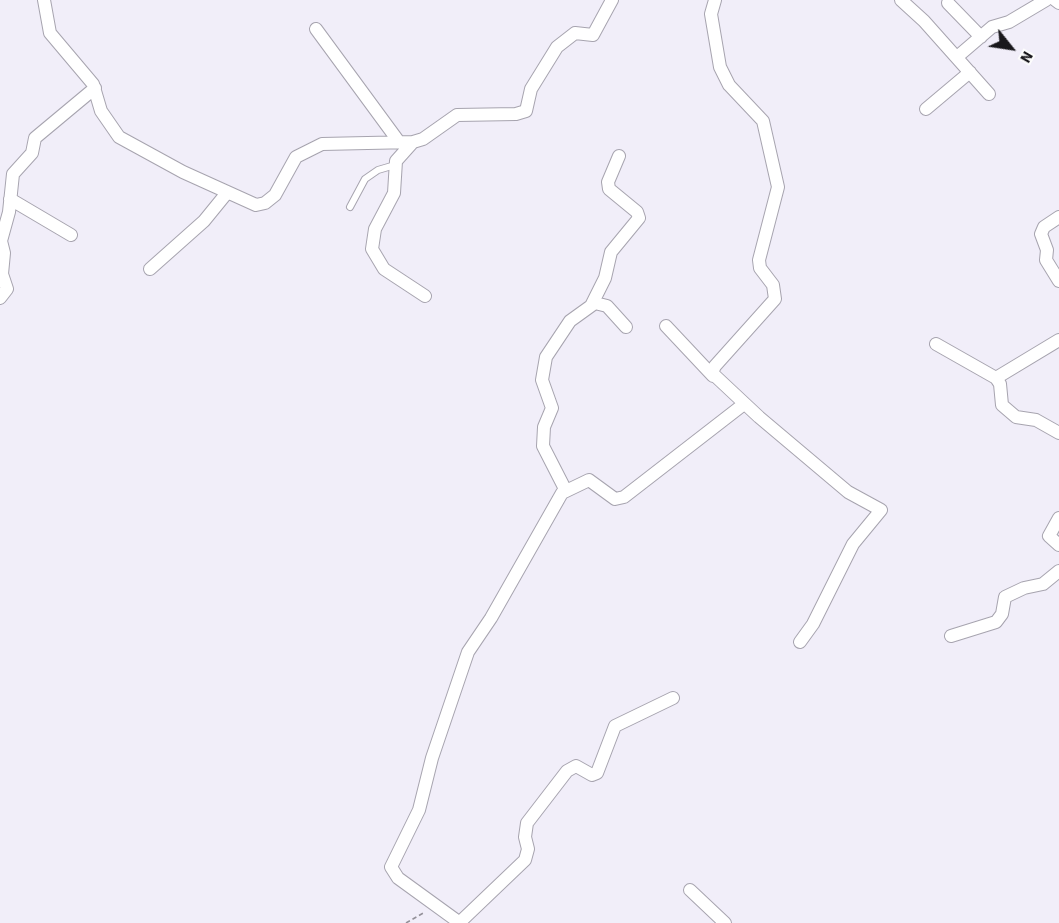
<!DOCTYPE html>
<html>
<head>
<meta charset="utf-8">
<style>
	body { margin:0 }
	#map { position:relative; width:1059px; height:923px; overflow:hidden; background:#f1eef9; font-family:"Source Sans 3",sans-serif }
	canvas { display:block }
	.north { position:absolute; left:981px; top:18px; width:60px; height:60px; -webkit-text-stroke:4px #fdfdfd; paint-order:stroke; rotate:120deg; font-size:16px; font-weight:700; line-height:24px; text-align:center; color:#19181c }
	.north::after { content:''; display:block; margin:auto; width:21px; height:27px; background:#19181c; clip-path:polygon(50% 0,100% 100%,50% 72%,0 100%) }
</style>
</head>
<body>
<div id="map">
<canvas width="1059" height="923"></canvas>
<div class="north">N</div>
</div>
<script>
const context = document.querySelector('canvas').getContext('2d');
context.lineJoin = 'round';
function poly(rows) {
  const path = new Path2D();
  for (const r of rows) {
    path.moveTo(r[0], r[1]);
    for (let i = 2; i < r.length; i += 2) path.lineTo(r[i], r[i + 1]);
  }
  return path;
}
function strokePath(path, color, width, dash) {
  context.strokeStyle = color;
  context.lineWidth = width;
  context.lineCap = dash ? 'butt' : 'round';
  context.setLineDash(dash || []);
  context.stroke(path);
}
const lane = poly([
	[350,207,365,179,378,170,395,165]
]);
const street = poly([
	[44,0,50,33,93,84,101,111,119,137,183,172,256,205,265,203,275,195,296,157,322,144,413,142,423,139,457,115,516,114,526,111,531,89,557,47,575,33,593,35,612,0],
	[715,0,711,14,720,67,729,85,763,121,778,187,759,260,760,268,773,285,775,299,715,366,712,373,759,417,848,492,881,510,853,544,813,624,800,642],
	[901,0,924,21,989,94],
	[1055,0,1059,3],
	[948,3,981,37],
	[316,29,399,142],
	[957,57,992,27,1009,22,1046,0],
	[926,109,970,72],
	[413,142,396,161,394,193,375,229,372,249,384,269,425,296],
	[10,199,71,235],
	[1059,217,1044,227,1041,234,1047,250,1046,260,1059,281],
	[150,269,204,221,226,194],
	[0,298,7,289,2,274,4,253,1,241,9,212,13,174,32,153,35,138,95,88],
	[592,304,605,278,611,252,639,218,637,212,609,189,608,182,619,156],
	[666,326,713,376],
	[936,344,996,378,1000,384,1002,405,1016,417,1036,420,1059,433],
	[996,378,1059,340],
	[565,489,543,446,544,427,552,408,542,380,546,357,570,321,595,303,607,306,626,327],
	[1059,518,1049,536,1059,545],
	[951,636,996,622,1002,614,1005,597,1024,588,1043,584,1059,571],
	[690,890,725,923],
	[459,923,525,860,528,849,525,837,527,823,567,771,576,766,592,775,597,773,615,726,673,698],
	[460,923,398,878,391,867,419,810,432,758,468,652,491,618,562,493,589,480,615,499,624,497,744,404]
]);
strokePath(lane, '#a7a4af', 8);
strokePath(street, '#a7a4af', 14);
strokePath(poly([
	[406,923,425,912]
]), '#939098', 1.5, [4.5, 3]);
strokePath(lane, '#fff', 6);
strokePath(street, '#fff', 12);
</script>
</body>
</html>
